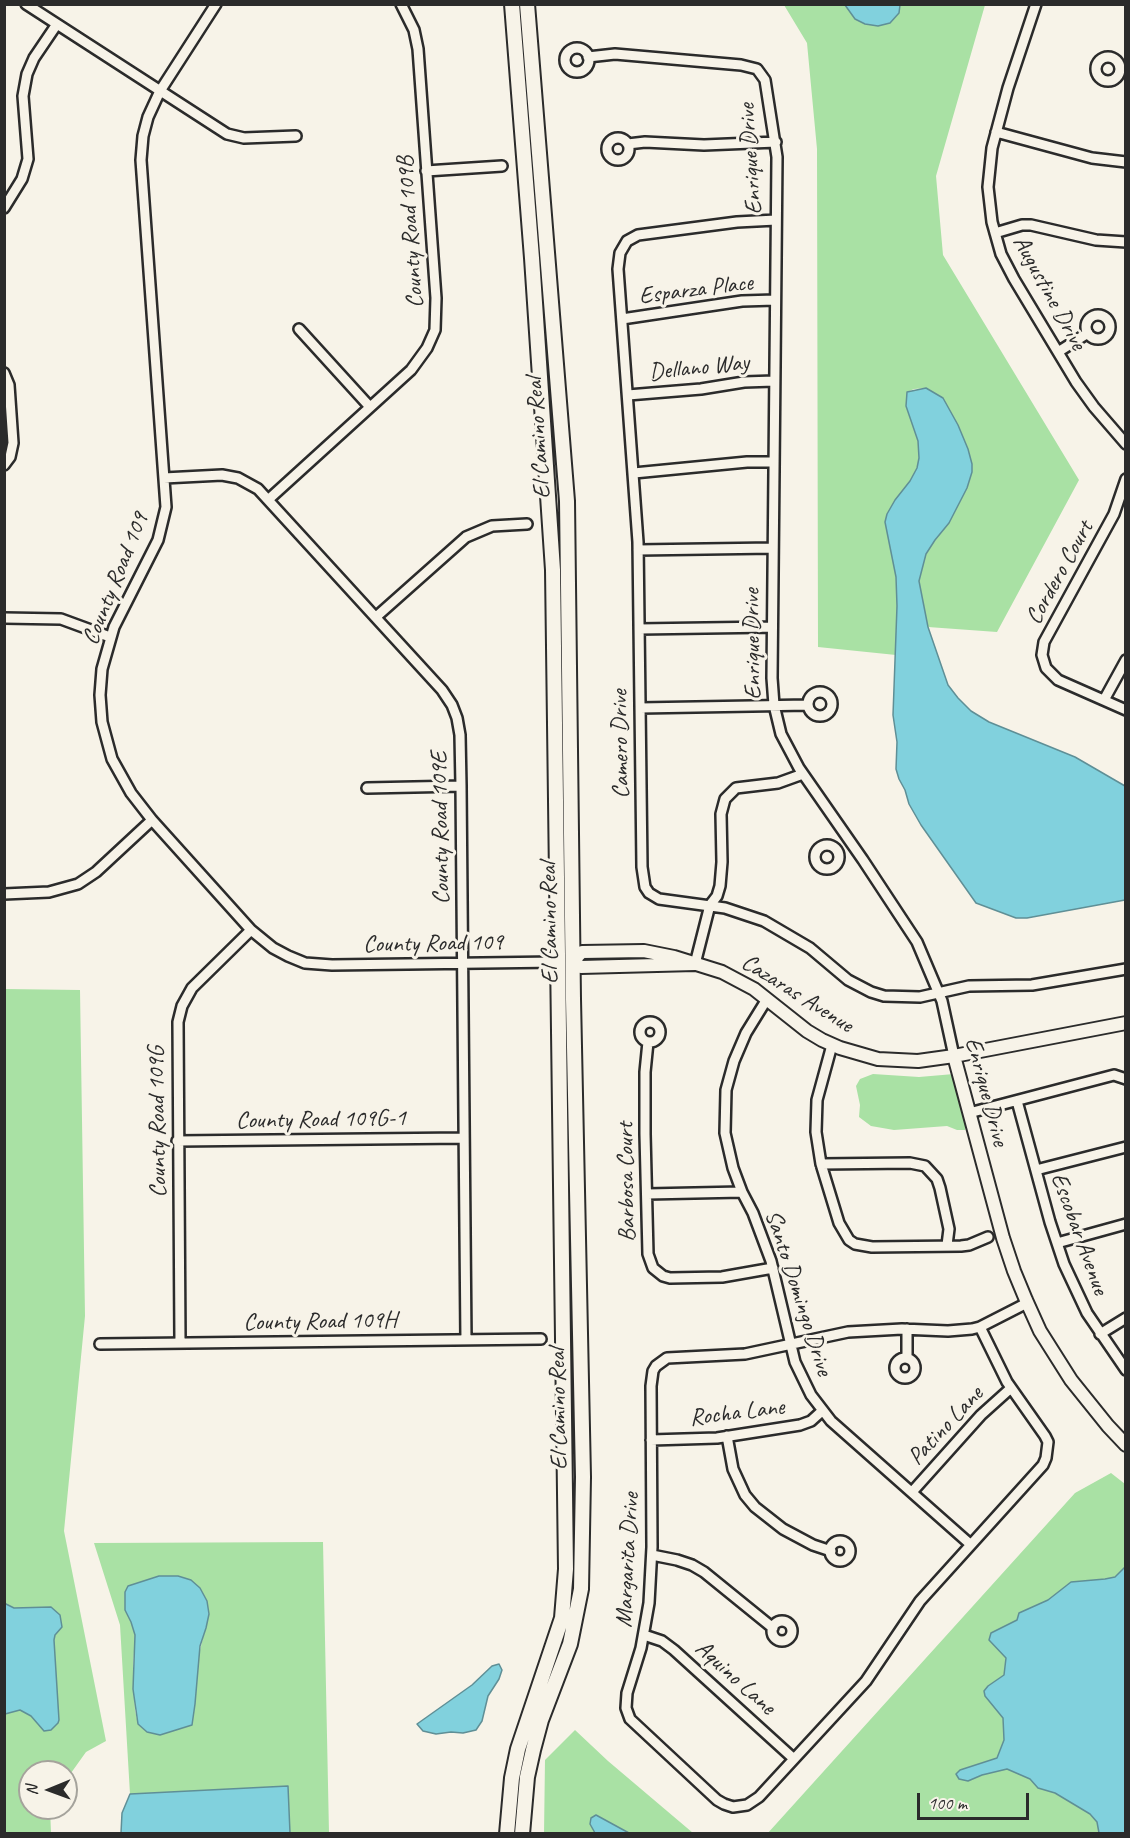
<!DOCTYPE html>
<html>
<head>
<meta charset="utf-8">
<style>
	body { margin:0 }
	#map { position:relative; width:1130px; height:1838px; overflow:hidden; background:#f7f3e8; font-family:Caveat,sans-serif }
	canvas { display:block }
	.frame { position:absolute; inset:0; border:6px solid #2b2b2b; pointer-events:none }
	.north { position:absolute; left:18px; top:1760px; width:60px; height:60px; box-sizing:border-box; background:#f7f3e8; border:2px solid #a5a39c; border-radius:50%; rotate:269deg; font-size:16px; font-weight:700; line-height:24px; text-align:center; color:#2b2b2b }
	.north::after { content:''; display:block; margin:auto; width:21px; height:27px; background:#2b2b2b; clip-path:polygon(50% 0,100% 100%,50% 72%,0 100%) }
	.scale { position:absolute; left:917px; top:1793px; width:112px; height:27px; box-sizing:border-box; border:3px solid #2b2b2b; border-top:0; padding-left:8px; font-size:18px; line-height:21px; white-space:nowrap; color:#2b2b2b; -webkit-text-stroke:4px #f7f3e8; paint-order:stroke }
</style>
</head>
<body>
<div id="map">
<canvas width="1130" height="1838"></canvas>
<div class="frame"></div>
<div class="north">N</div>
<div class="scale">100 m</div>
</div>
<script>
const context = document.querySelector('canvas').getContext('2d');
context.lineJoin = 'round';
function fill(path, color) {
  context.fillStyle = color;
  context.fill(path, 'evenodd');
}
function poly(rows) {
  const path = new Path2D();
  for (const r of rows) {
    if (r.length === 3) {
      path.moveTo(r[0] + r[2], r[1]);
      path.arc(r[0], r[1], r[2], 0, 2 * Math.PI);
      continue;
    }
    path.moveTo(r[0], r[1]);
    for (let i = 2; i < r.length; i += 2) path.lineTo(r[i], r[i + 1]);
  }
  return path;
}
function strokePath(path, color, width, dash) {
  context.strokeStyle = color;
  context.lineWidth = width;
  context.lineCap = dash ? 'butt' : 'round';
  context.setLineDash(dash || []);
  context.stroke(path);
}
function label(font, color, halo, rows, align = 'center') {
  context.font = font + ' Caveat,sans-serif';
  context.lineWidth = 6;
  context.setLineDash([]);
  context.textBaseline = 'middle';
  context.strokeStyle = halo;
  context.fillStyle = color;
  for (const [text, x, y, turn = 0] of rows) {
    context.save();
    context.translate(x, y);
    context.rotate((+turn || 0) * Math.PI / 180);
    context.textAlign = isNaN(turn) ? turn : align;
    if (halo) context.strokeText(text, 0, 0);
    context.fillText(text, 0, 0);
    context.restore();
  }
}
fill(poly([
	[784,5,845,5,878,26,890,23,899,13,900,5,985,5,936,176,943,255,1079,480,997,632,928,627,919,581,921,567,926,554,935,540,949,523,967,488,972,472,926,388,914,389,907,392,906,406,918,441,919,458,917,468,910,481,887,514,885,522,896,577,897,606,896,655,818,647,817,149,807,43],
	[5,989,80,990,85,1316,64,1531,106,1741,86,1752,66,1780,66,1772,30,1772,30,1808,50,1808,51,1833,5,1834],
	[873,1074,919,1077,954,1074,966,1119,965,1130,957,1130,947,1126,894,1130,871,1126,859,1117,860,1105,856,1086,860,1079],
	[1111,1473,1125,1484,1125,1833,767,1834,1075,1493],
	[323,1542,329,1833,290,1833,288,1786,130,1794,120,1625,94,1543],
	[128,1586,200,1588,207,1601,209,1614,197,1662,195,1704,147,1732,138,1724,135,1710,133,1668,135,1635,131,1622,125,1610,125,1592],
	[575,1730,608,1761,693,1833,544,1834,545,1760]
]), '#a9e1a4');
const water = poly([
	[845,5,900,5,899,13,890,23,878,26,865,24,855,19,845,5],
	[926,388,943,398,958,425,968,449,972,464,972,472,967,488,949,523,935,540,926,554,919,581,928,627,948,685,958,698,971,711,989,722,1075,757,1125,786,1125,900,1027,918,1016,918,976,903,921,825,909,804,905,790,899,779,896,769,897,742,893,715,897,606,896,577,885,522,887,514,895,500,910,481,917,468,919,458,918,441,906,406,907,392,926,388],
	[1125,1567,1125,1833,1099,1833,1097,1822,1090,1814,1055,1793,1038,1788,1030,1779,1007,1769,982,1775,968,1781,959,1779,956,1774,960,1770,997,1758,1004,1740,1003,1718,985,1696,984,1691,988,1686,1004,1675,1006,1658,989,1640,991,1633,1017,1620,1019,1613,1048,1600,1071,1582,1105,1579,1115,1577,1125,1567],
	[159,1576,178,1576,191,1580,200,1588,207,1601,209,1614,206,1628,200,1646,195,1704,192,1725,160,1735,147,1732,138,1724,133,1689,135,1635,131,1622,125,1610,125,1592,128,1586,159,1576],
	[4,1603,14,1608,51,1607,60,1615,62,1627,55,1635,54,1640,59,1720,58,1723,51,1730,44,1731,31,1716,20,1710,5,1714,4,1603],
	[499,1664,502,1670,499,1679,488,1696,482,1721,476,1730,463,1733,451,1732,436,1734,423,1731,417,1724,472,1685,492,1666,499,1664],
	[288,1786,290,1833,121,1833,122,1813,130,1794,288,1786],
	[596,1815,629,1833,595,1833,590,1824,591,1818,596,1815]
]);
fill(water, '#81d1dd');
strokePath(water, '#5f8f96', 1.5);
const minor = poly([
	[26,4,227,134,244,138,296,136],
	[216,4,160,91,148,117,143,136,141,160,166,507,158,540,114,627,102,669,100,695,102,722,112,759,131,793,152,820,251,930,273,948,288,956,305,963,332,965,557,962],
	[1036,4,1008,88,992,148,988,187,992,222,1001,254,1014,279,1076,382,1094,407,1126,444],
	[577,60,12],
	[588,57,615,54,741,65,757,69,765,80,777,157,772,678,774,705,781,734,799,768,863,860,917,942,942,1001,954,1056],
	[1108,69,12],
	[996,132,1092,158,1126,162],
	[618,149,11],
	[628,144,645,142,704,145,776,142],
	[426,171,502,166],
	[4,208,22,179,28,159,23,96,27,74,34,58,57,24],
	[776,220,737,222,638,235,627,241,620,253,618,269,638,542,642,867,645,887,649,893,659,899,725,908,764,921,810,948,848,980,871,992,884,996,920,997,969,986,1032,985,1126,969],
	[995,233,1022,225,1031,225,1096,240,1126,242],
	[1098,327,12],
	[622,319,742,301,775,300],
	[299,329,370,407],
	[1058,352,1088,333],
	[4,373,9,385,13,443,10,457,4,465],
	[628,395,701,389,744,382,774,381],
	[634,473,747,462,773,462],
	[164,478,222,475,238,478,258,489,442,690,452,705,457,718,460,735,461,786,466,1340],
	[1126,479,1114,514,1044,642,1042,655,1046,668,1058,680,1126,710],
	[269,499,411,370,427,348,435,330,436,298,418,49,414,30,401,4],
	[638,550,773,548],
	[376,617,466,537,492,526,527,524],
	[4,618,61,619,110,637],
	[639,629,772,627],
	[820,704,12],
	[1104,700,1126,660],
	[640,708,808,705],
	[367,788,461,786],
	[827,857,12],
	[4,894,49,892,78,884,96,872,152,820],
	[695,964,710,905,717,896,720,886,722,862,721,814,725,799,736,788,778,783,803,774],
	[767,999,746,1033,734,1061,726,1090,725,1133,733,1168,742,1192,753,1213,771,1261,795,1362,811,1395,831,1421,970,1544],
	[650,1032,10],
	[648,1042,645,1072,645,1134,648,1254,653,1268,663,1276,670,1278,722,1277,773,1268],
	[832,1045,817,1100,816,1132,821,1164,839,1223,849,1240,855,1244,872,1247,961,1246,969,1245,988,1237],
	[1017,1101,1050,1222,1064,1264,1087,1313,1126,1370],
	[969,1113,1114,1075,1126,1079],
	[177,1141,464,1138],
	[821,1164,910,1163,925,1166,937,1179,940,1188,949,1229,947,1245],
	[1036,1170,1126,1147],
	[647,1194,742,1192],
	[1057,1243,1126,1224],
	[980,1327,1007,1382,1045,1436,1048,1442,1046,1458,1043,1465,920,1601,866,1681,759,1797,747,1805,733,1807,724,1804,717,1800,630,1719,626,1708,627,1693,641,1648,649,1603,652,1547,651,1386,653,1371,656,1366,667,1358,745,1354,848,1332,902,1329,948,1331,972,1329,980,1327,1027,1303],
	[907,1329,907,1358],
	[1100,1334,1126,1318],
	[180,1343,178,1022,182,1006,192,988,251,930],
	[100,1344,541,1339],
	[905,1368,10],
	[727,1436,733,1469,745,1495,755,1507,783,1529,813,1545,831,1551],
	[651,1440,717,1438,800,1425,811,1421,822,1411],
	[912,1492,981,1415,1011,1388],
	[840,1551,10],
	[652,1555,677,1560,692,1565,704,1572,773,1628],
	[782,1631,10],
	[644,1635,662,1641,674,1650,794,1759]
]);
const tertiary = poly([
	[695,964,581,967,573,961,582,952,644,951,674,957,722,972,754,989,807,1031,822,1040,840,1048,878,1059,918,1061,954,1056,1126,1023],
	[954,1056,1003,1238,1014,1271,1026,1300,1040,1331,1071,1380,1108,1426,1126,1445]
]);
const secondary = poly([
	[507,1834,512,1778,518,1749,562,1618,566,1569,553,570,532,258,512,4],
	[522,1834,527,1777,533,1750,541,1720,570,1644,581,1589,583,1477,573,999,567,501,527,4]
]);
strokePath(minor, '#2b2b2b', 14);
strokePath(tertiary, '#2b2b2b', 16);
strokePath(secondary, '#2b2b2b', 18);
strokePath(minor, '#f7f3e8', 9);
strokePath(tertiary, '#f7f3e8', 12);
strokePath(secondary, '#f7f3e8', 14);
label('24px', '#2b2b2b', '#f7f3e8', [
	["Enrique Drive",751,159,-94],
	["County Road 109B",411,232,-94],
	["Esparza Place",696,290,-7],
	["Augustine Drive",1049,293,61],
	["Dellano Way",699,368,-6],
	["El Camino Real",539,438,-94],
	["Cordero Court",1060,573,-61],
	["County Road 109",116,579,-68],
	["Enrique Drive",753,644,-91],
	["Camero Drive",621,744,-91],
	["County Road 109E",441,828,-91],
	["El Camino Real",550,923,-91],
	["County Road 109",433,944,-1],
	["Cazaras Avenue",797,994,32],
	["Enrique Drive",986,1092,75],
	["County Road 109G-1",321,1120,-1],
	["County Road 109G",158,1122,-91],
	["Barbosa Court",627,1182,-91],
	["Escobar Avenue",1079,1234,70],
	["Santo Domingo Drive",798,1293,72],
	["County Road 109H",320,1322,-1],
	["El Camino Real",559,1409,-91],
	["Rocha Lane",737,1413,-7],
	["Patino Lane",946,1426,-47],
	["Margarita Drive",628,1560,-87],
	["Aquino Lane",735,1678,42]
]);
</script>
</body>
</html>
